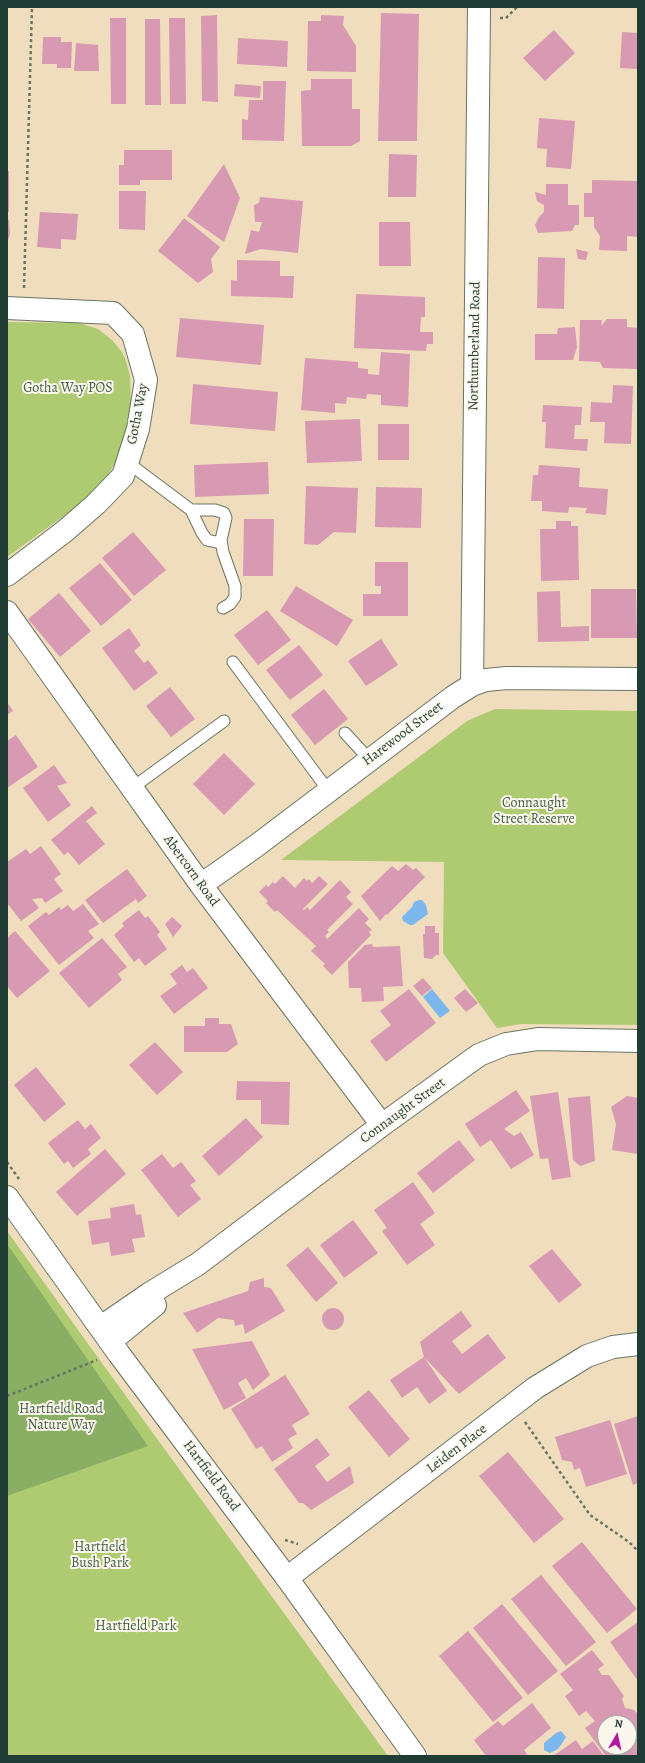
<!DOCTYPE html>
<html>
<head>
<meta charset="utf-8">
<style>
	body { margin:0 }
	#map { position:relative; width:645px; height:1763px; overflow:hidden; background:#f0ddbd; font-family:Alegreya,serif }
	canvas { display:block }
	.frame { position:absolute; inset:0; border:8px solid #1f3d34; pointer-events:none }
	.north { position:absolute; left:597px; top:1715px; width:40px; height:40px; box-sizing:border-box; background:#fbf7ec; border:1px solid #a3ada2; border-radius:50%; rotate:9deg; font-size:11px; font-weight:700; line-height:16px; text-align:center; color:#1f3d34 }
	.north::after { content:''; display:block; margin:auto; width:14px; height:18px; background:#b5179e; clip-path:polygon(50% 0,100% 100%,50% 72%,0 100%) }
</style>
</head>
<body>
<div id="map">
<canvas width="645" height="1763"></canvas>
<div class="frame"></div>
<div class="north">N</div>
</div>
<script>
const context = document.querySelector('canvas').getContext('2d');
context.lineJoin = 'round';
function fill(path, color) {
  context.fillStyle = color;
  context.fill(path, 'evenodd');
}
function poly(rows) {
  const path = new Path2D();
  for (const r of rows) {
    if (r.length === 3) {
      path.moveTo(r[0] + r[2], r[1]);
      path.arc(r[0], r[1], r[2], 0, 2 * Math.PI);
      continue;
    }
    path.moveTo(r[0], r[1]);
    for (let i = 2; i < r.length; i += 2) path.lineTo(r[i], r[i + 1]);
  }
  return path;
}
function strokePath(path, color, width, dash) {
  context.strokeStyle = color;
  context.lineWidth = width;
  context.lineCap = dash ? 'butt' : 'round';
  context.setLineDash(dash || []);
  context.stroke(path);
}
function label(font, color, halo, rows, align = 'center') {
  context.font = font + ' Alegreya,serif';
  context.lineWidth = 4;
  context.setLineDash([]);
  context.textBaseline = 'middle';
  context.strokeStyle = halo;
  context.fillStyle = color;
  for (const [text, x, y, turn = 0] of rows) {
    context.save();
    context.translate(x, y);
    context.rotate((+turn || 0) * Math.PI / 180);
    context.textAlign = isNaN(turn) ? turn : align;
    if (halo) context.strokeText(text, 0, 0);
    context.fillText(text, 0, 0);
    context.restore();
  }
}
fill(poly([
	[7,322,79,323,98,329,112,340,122,352,125,358,130,376,131,405,129,432,122,449,109,474,86,500,7,557],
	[495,709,638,711,638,1025,521,1024,497,1028,443,953,444,862,281,860,467,721],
	[7,1231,99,1359,388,1756,7,1756]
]), '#aecb72');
fill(poly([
	[7,1244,148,1446,7,1496]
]), '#8aaf64');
fill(poly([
	[419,900,422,900,426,905,428,914,413,925,410,925,403,921,402,917,412,907,414,902],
	[432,989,450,1011,440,1018,423,997],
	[561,1731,566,1737,563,1742,558,1749,550,1753,544,1750,544,1743,556,1733]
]), '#7cb8ee');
fill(poly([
	[381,13,419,14,417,141,378,141],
	[217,15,218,102,202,101,201,16],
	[321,15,344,16,343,25,356,46,356,72,307,71,308,21,321,21],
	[110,18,126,18,126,104,111,104],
	[169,18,185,18,186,104,170,104],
	[145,19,160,19,161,105,145,105],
	[554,30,575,53,545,81,523,58],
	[622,32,638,33,638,69,620,68],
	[43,37,61,37,61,42,72,42,71,68,57,68,57,64,42,64],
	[238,38,288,41,287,67,237,64],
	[76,43,98,45,99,71,74,71],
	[311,79,352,79,352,109,360,109,360,141,351,146,302,146,301,91,311,90],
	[263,81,286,81,284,141,242,140,242,119,248,120,249,100,263,100],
	[235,84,261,86,260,98,234,96],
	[539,118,575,121,571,169,546,167,547,149,537,148],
	[124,150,172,150,172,180,140,180,140,185,119,185,119,165,124,165],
	[389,154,417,155,416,197,388,197],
	[224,164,240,198,224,242,187,216],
	[7,171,9,171,9,212,7,212],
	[592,180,638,181,638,237,627,236,627,251,599,250,600,236,594,227,594,217,584,217,584,193,592,193],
	[546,184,568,184,568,205,579,205,579,225,575,225,572,231,538,233,535,225,539,217,544,212,544,205,537,201,535,192,546,195],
	[119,191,146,191,145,230,119,229],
	[260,197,303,201,298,253,261,249,245,254,251,230,259,232,262,222,255,222,254,205,259,203],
	[40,212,78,214,76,240,61,239,61,249,37,247],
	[184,218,220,247,211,259,213,272,198,283,158,251],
	[7,220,9,220,10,234,7,243],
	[379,222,410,222,411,266,379,266],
	[576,249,588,252,586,260,578,259],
	[538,257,565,258,564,309,537,308],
	[237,260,280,261,280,276,294,276,293,298,231,296,231,280,237,281],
	[356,294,425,297,425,317,421,317,420,332,433,332,433,344,427,344,426,351,354,348],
	[180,318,264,325,261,365,176,357],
	[607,319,627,319,627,327,638,328,638,369,603,368,600,362,579,361,580,320,602,320,601,326],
	[575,327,577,347,573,360,535,360,535,334,557,334,558,328],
	[381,352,410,354,408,407,381,405,381,395,367,394,366,399,347,397,346,404,335,403,335,413,301,410,305,358,358,362,358,368,368,369,368,374,379,375],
	[193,384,278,392,275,431,190,424],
	[613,385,633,386,631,444,604,443,605,422,590,422,591,402,612,403],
	[543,405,582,407,581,425,575,425,574,439,588,439,587,451,545,448,546,422,542,422],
	[360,419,362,461,307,463,305,421],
	[378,424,409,424,409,460,378,460],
	[268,462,269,494,195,497,194,465],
	[539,465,580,468,579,487,608,489,606,515,585,513,587,508,569,507,568,513,542,511,542,501,531,501,533,475,538,475],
	[306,486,358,488,356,533,334,532,318,545,304,544],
	[376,487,422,488,421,528,375,527],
	[244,519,274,519,273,576,243,576],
	[556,521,571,521,571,526,578,526,579,580,541,581,540,529,556,529],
	[133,532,166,570,134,596,102,558],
	[375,562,408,562,408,616,363,616,363,594,381,594,381,586,375,586],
	[100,563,132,600,101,626,69,588],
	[296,586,353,620,337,646,280,611],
	[591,589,636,589,637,638,591,638],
	[560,591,561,627,589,626,589,641,538,642,537,592],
	[59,593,91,631,60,657,28,619],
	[267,610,291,640,258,665,234,635],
	[129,628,141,645,134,651,144,663,148,660,158,673,134,691,102,648],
	[381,639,398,665,366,686,348,661],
	[299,645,323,675,290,700,266,670],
	[170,687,195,719,171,737,146,706],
	[324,689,348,719,315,745,291,715],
	[7,702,13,711,7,715],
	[16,735,38,767,7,788,7,741],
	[224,753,255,784,224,815,193,784],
	[54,765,67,783,57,786,71,805,48,822,23,788],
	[92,806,97,813,86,821,105,844,79,865,68,852,64,855,51,840],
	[41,846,61,874,54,879,63,891,45,903,42,898,32,899,39,908,21,921,7,903,7,862,26,849,30,854],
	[406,864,413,870,416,868,425,877,387,915,386,914,380,921,361,896,392,866,398,871],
	[127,869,147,896,138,903,136,899,103,923,85,900],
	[283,876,295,888,304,878,307,881,309,879,312,883,319,876,328,884,303,909,304,910,307,907,310,910,340,880,351,892,346,897,353,904,327,930,329,932,325,936,327,939,359,908,369,919,365,923,372,930,369,932,371,935,332,975,323,966,325,964,311,951,316,946,277,910,275,912,266,903,268,901,259,892,266,885,268,887,273,882,275,884],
	[83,904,99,924,88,931,94,938,59,965,28,926,46,912,49,915,59,907,61,910,68,905,73,911],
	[139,910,145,918,148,916,160,932,157,935,167,949,145,966,139,958,134,962,114,935,124,926,122,923],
	[172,917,182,926,173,937,165,924],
	[425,926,435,926,435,933,439,933,439,955,436,955,432,959,424,958,423,934,425,934],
	[15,931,50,971,17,998,7,986,7,938],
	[102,938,127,967,118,974,122,980,89,1008,59,973],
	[372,944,373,947,400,946,403,986,383,987,384,1001,362,1002,361,988,349,988,348,962,365,945],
	[182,965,187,972,193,968,208,988,174,1014,160,996,177,984,170,974],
	[423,978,432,988,422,996,413,986],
	[409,989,436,1023,386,1062,370,1041,391,1025,380,1011],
	[465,989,478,1003,466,1012,454,998],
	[205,1018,219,1018,219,1024,231,1024,238,1044,227,1052,184,1052,184,1026,205,1026],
	[155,1042,183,1072,157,1095,129,1065],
	[36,1067,66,1104,44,1122,14,1085],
	[237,1081,290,1082,289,1125,261,1124,261,1100,236,1100],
	[516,1090,530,1111,504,1129,514,1136,521,1132,534,1155,511,1169,491,1140,480,1147,465,1124],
	[558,1092,571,1177,552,1180,548,1158,540,1159,530,1096],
	[590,1096,595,1161,580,1166,573,1160,568,1098],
	[627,1096,638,1098,638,1154,612,1150,616,1124,611,1107],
	[246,1118,263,1137,219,1176,202,1156],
	[78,1120,85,1129,91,1124,101,1138,88,1149,91,1154,73,1168,68,1161,64,1164,48,1143],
	[459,1140,475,1160,433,1193,417,1173],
	[105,1149,126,1174,77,1216,56,1192],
	[162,1154,173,1168,181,1162,196,1181,190,1185,201,1199,178,1217,141,1170],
	[413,1182,435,1213,420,1224,435,1245,407,1265,382,1231,387,1228,374,1210],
	[134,1204,136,1215,141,1214,145,1237,132,1239,135,1252,111,1256,109,1242,92,1245,88,1221,111,1218,110,1208],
	[353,1220,378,1253,344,1278,320,1245],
	[308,1247,338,1283,316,1302,286,1265],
	[552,1249,582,1285,559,1303,529,1266],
	[264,1278,264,1287,271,1288,285,1311,245,1334,243,1324,235,1326,234,1320,218,1318,197,1333,183,1313,248,1291,250,1282],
	[333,1319,11],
	[461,1311,472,1326,452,1341,462,1354,488,1334,506,1358,459,1394,424,1357,420,1342],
	[252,1341,270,1375,253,1390,246,1378,238,1383,246,1398,224,1410,192,1349],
	[424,1357,447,1391,429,1404,417,1387,402,1398,390,1380],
	[285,1375,310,1414,292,1425,297,1434,288,1439,293,1448,272,1462,262,1446,256,1449,231,1409],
	[369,1390,410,1439,389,1457,348,1407],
	[638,1416,638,1483,633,1485,614,1424],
	[610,1420,627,1474,586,1487,580,1468,574,1470,572,1462,562,1460,555,1437],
	[317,1438,330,1455,315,1466,327,1482,350,1466,354,1483,311,1510,303,1503,299,1503,274,1469],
	[508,1452,564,1519,534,1543,479,1476],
	[582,1542,637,1609,607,1633,552,1566],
	[541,1575,596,1642,566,1666,511,1599],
	[502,1604,558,1671,528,1695,473,1628],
	[638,1622,638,1681,610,1642],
	[468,1631,523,1698,493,1722,439,1656],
	[592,1650,604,1665,598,1669,602,1675,609,1675,624,1696,622,1699,625,1708,634,1710,638,1714,638,1756,606,1756,585,1728,595,1721,586,1711,579,1716,565,1696,573,1690,560,1674],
	[605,1723,629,1723,629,1747,605,1747],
	[532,1703,551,1728,524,1750,527,1754,524,1756,486,1756,474,1740,498,1721,503,1726],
	[576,1740,582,1749,593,1741,604,1756,553,1756]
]), '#d899b2');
const service = poly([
	[127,462,191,510,215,510,224,513,226,518,221,540,216,542,207,540,202,533,191,510],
	[221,540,223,552,235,586,235,597,230,604,223,608],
	[233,662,328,790],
	[345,733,369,759],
	[132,788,224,721]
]);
const minor = poly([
	[7,308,113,313,133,334,146,380,138,429,123,476,96,504,65,531,7,575],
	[7,612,201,885,382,1125],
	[472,685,479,7],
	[201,885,256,846,453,697,472,685,486,680,507,678,638,679],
	[101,1327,149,1294,198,1264,382,1125,479,1055,506,1044,538,1039,638,1041],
	[111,1341,155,1305],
	[287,1578,535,1388,587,1356,613,1347,638,1344]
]);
const tertiary = poly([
	[7,1197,119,1354,287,1578,415,1756]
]);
strokePath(service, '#687564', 13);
strokePath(minor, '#687564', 24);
strokePath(tertiary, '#687564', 24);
strokePath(poly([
	[500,18,506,18,517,7],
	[24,288,32,7],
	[7,1162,19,1179],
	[7,1396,97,1360],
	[525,1422,590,1515,629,1542,638,1551],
	[285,1540,298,1544]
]), '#687564', 2.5, [3, 3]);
strokePath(service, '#fff', 11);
strokePath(minor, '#fff', 22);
strokePath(tertiary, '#fff', 22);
label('14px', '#1f3d34', '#fbf7ec', [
	["Northumberland Road",475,346,-89],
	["Gotha Way",138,414,-79],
	["Harewood Street",403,734,-37],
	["Abercorn Road",191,871,54],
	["Connaught Street",403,1111,-36],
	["Leiden Place",457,1449,-37],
	["Hartfield Road",211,1476,53]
]);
label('14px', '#436044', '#fbf7ec', [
	["Gotha Way POS",68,389],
	["Connaught",534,804],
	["Street Reserve",534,820],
	["Hartfield Road",61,1410],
	["Nature Way",61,1426],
	["Hartfield",100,1548],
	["Bush Park",100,1564],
	["Hartfield Park",136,1627]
]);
</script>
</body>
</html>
